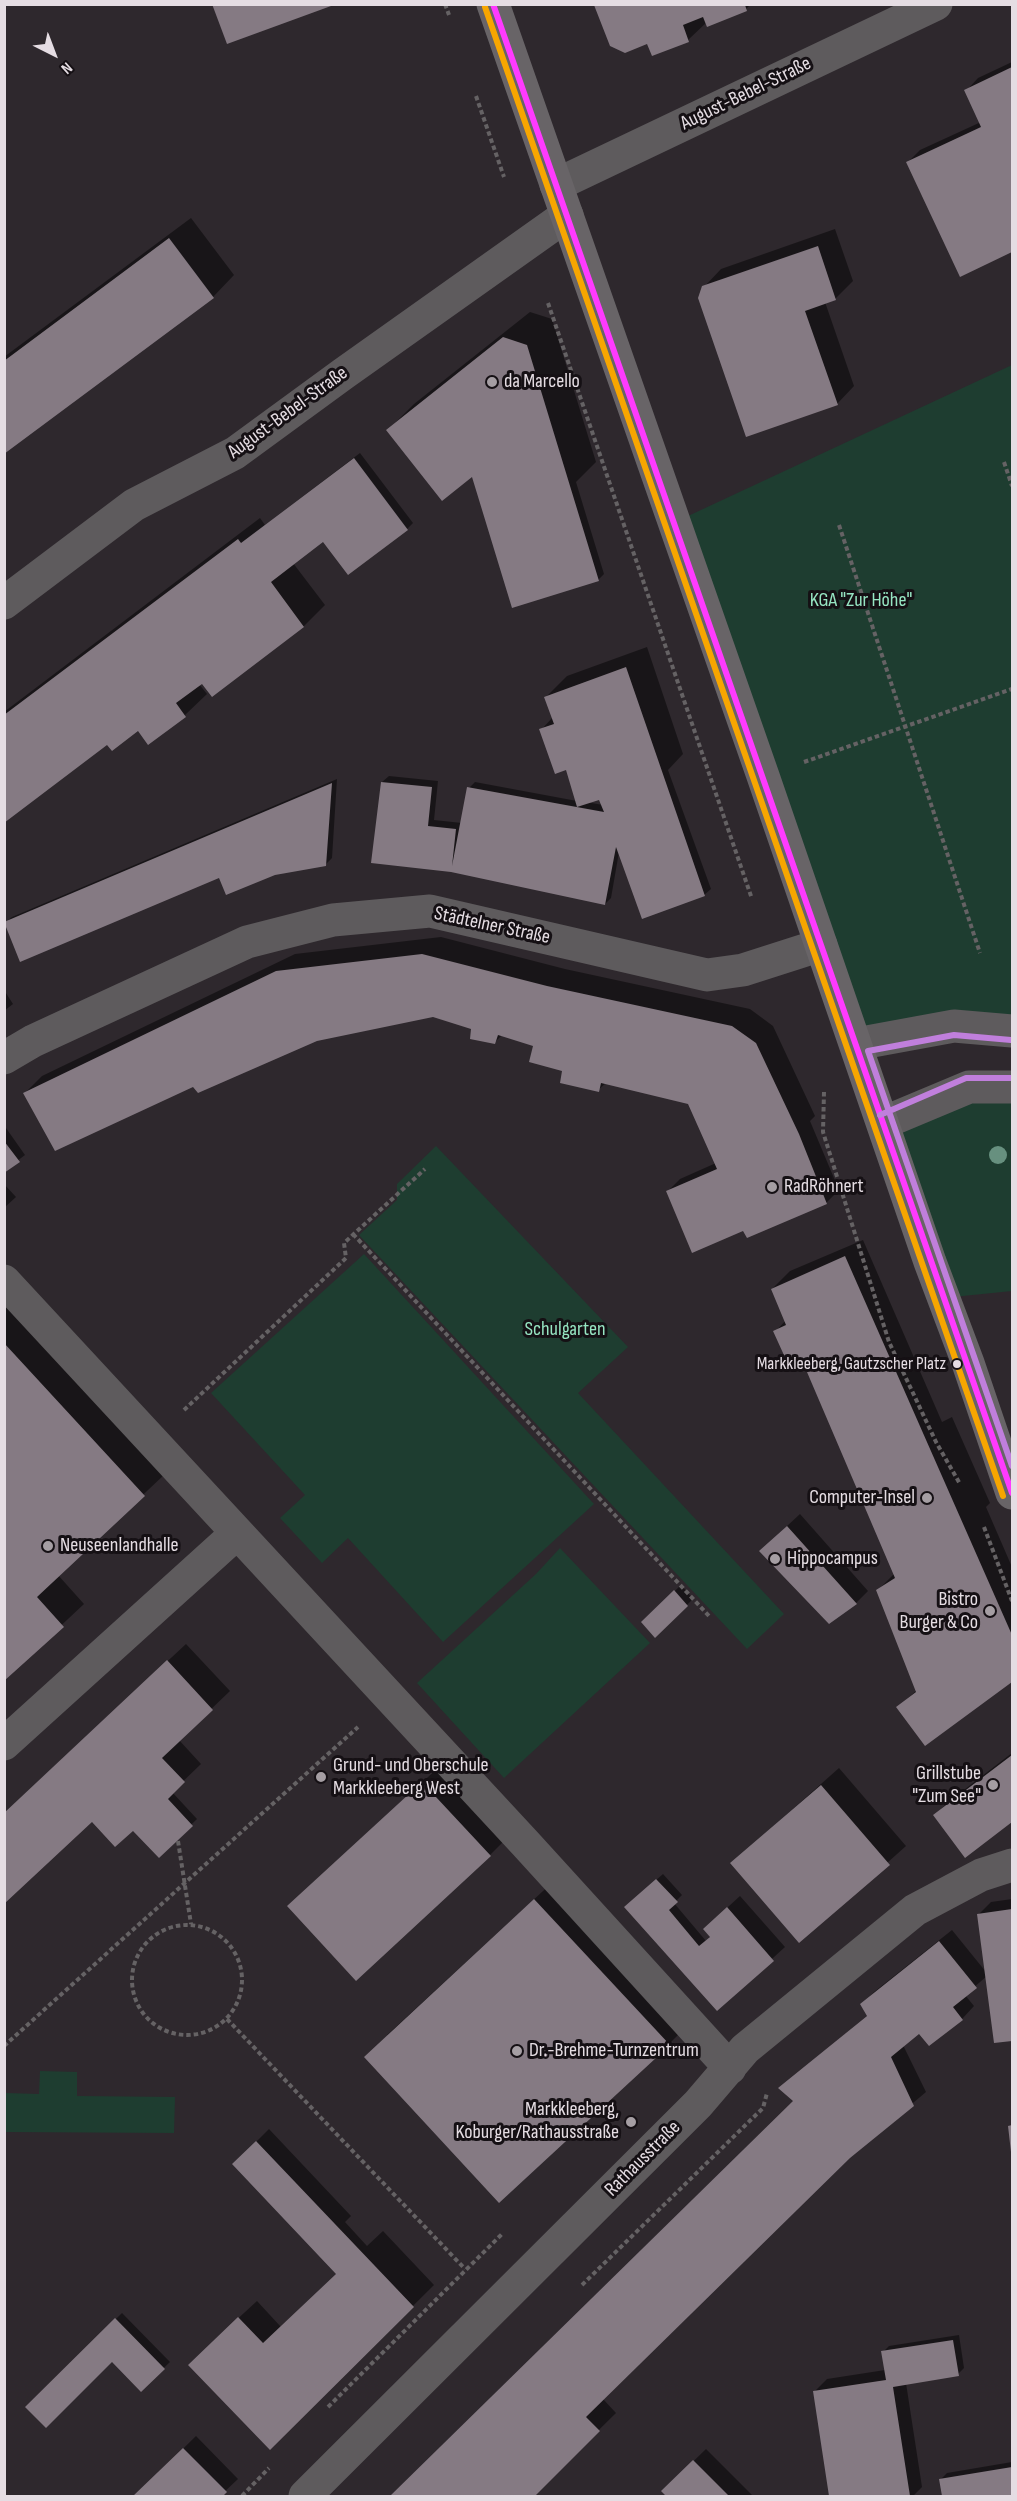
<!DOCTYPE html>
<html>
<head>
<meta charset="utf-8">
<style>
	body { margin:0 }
	#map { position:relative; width:1017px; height:2501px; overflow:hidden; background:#2e282d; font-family:"Sofia Sans Condensed",sans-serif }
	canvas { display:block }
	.frame { position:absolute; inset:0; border:6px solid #e5dde3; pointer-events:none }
	.north { position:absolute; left:24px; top:24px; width:60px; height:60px; -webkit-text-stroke:4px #151014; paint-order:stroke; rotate:138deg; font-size:16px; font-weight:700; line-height:24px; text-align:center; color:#e5dde3 }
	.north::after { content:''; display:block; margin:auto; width:21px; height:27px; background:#e5dde3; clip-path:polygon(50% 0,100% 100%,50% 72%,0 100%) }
</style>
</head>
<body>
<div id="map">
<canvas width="1017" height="2501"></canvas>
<div class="frame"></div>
<div class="north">N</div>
</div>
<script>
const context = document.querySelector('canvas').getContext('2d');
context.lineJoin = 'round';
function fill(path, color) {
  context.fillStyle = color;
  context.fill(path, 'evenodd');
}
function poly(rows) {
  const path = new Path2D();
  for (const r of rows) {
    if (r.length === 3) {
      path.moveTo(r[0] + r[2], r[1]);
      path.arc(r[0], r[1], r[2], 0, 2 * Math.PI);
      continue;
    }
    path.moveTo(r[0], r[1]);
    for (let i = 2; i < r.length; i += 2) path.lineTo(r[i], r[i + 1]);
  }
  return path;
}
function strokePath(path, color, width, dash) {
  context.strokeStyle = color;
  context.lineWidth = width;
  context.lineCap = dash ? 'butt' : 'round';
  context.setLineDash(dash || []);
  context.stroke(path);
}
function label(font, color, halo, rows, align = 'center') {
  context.font = font + ' "Sofia Sans Condensed",sans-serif';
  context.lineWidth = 6;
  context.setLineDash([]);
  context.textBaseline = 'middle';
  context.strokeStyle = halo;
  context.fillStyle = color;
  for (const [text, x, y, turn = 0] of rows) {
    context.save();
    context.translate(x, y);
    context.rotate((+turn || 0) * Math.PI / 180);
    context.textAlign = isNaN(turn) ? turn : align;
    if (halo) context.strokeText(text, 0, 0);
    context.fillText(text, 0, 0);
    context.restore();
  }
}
fill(poly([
	[1012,365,1012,1031,856,1044,673,523],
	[1012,1087,1012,1291,943,1298,883,1123],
	[436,1146,628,1347,578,1393,784,1614,747,1649,359,1235,397,1200,397,1184],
	[364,1254,594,1504,443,1642,348,1538,322,1563,280,1518,305,1495,211,1393],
	[560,1548,650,1643,504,1778,417,1683,536,1574],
	[40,2071,77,2072,77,2096,175,2097,174,2133,5,2132,5,2093,39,2094]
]), '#1e3d30');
fill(poly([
	[596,4,751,4,746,9,707,22,688,40,612,45],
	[1012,62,1012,251,961,275,907,163,920,150,981,122,966,91,978,78],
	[191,218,234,275,213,297,4,452,4,357],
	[835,229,853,281,835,299,825,302,854,386,837,404,704,287,721,269],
	[530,312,552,319,596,462,576,482,604,574,598,580,473,475,388,430,414,404],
	[360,453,413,523,407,529,323,540,293,563,325,605,304,626,212,695,202,681,199,684,207,694,185,715,149,743,138,729,108,743,4,821,4,712,260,518,265,525],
	[647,647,683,754,668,770,711,889,704,895,619,852,611,898,605,904,451,870,382,782,389,776,438,781,434,820,462,823,469,788,475,782,577,801,567,768,541,730,553,717,546,697,567,676],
	[605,796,603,805,586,802],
	[337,779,332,858,326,864,220,876,5,923,12,917],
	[441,937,565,969,750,1009,773,1026,815,1116,810,1121,839,1190,826,1203,747,1237,744,1230,668,1191,680,1179,716,1163,690,1103,606,1083,598,1090,535,1045,502,1035,495,1042,473,1028,433,1016,317,1040,193,1085,25,1093,42,1076,295,954],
	[4,990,13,1004,4,1011],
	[6,1128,25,1155,4,1171,4,1130],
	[4,1184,16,1197,4,1208],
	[863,1240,942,1422,952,1417,990,1503,986,1507,1012,1567,1012,1680,925,1744,898,1707,917,1690,878,1590,895,1573,802,1356,775,1332,786,1320,772,1289,790,1271],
	[4,1298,165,1474,58,1575,84,1604,4,1679],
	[800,1514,868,1591,856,1603,773,1539],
	[681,1585,693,1599,655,1636,643,1622],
	[186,1644,230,1691,179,1740,201,1764,172,1792,197,1819,159,1856,134,1829,92,1820,4,1813],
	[1012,1753,1012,1820,966,1856,935,1815,947,1803],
	[440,1766,507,1838,490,1855,306,1889],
	[839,1768,906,1846,800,1941,732,1863],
	[663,1874,682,1895,674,1903,706,1941,711,1936,717,1917,740,1896,785,1947,717,2009,632,1901],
	[556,1879,690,2023,669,2044,387,2035],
	[1012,1899,1012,2039,995,2042,987,1976,965,1995,974,2006,962,2019,919,2032,903,2045,926,2092,849,2157,603,2399,616,2413,532,2496,393,2496,795,2101,780,2088,868,2015,862,2005,874,1992,952,1930,986,1972,979,1914,991,1902],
	[269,2129,351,2216,345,2222,367,2246,383,2231,434,2285,270,2448,207,2347,257,2301,281,2327,338,2273,234,2164],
	[122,2313,170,2362,141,2390,112,2360,27,2407],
	[959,2335,964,2368,958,2374,906,2383,922,2487,913,2496,831,2496,814,2392,827,2379,885,2370,883,2352,889,2346],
	[196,2436,238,2479,220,2496,135,2496],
	[706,2449,753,2496,668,2496,663,2491],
	[1012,2462,1012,2496,944,2496,941,2479,947,2473]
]), '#0007');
fill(poly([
	[212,4,330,4,331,6,227,44],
	[594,5,745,5,747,11,707,27,703,17,683,25,689,42,652,56,647,44,625,53,610,46],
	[1012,67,1012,252,960,277,906,162,981,127,964,90],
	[169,238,214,298,4,454,4,361],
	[818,246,836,300,805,311,838,405,746,437,698,298,702,286],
	[503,337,527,345,599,581,512,608,472,477,442,501,386,430],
	[354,458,408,530,348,575,323,542,271,582,304,627,212,697,202,684,176,703,186,717,148,745,138,731,112,751,107,745,4,823,4,715,238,539,241,543],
	[626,667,705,896,642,919,616,847,605,905,451,872,371,863,381,782,432,787,428,826,456,829,452,866,467,787,604,812,599,800,577,807,566,770,555,774,539,729,554,724,544,697],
	[332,783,326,866,275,875,226,895,219,878,20,962,4,922],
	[422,954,547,986,732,1026,756,1043,799,1134,827,1204,747,1238,743,1231,692,1253,666,1191,717,1169,688,1104,601,1083,599,1092,560,1083,562,1071,529,1062,533,1046,498,1035,495,1044,470,1039,471,1029,433,1017,317,1041,198,1093,193,1087,55,1151,23,1093,276,971],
	[4,1141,20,1162,4,1173],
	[845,1256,1012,1635,1012,1682,925,1746,896,1707,916,1692,876,1590,895,1578,801,1358,788,1364,773,1331,786,1325,771,1289],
	[4,1343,145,1496,37,1597,64,1627,4,1681],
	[787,1526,857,1604,829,1624,759,1551],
	[674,1590,688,1606,655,1638,641,1622],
	[167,1660,213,1710,162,1758,185,1782,168,1799,193,1826,159,1858,133,1831,115,1847,92,1822,4,1904,4,1813],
	[1012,1755,1012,1822,965,1858,933,1815],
	[422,1782,491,1856,356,1981,287,1906],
	[821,1785,890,1865,799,1943,730,1863],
	[656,1879,678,1902,669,1910,699,1946,710,1937,703,1929,727,1907,774,1961,717,2011,624,1907],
	[534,1899,670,2045,499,2203,364,2057],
	[1012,1909,1012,2041,994,2043,977,1914],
	[939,1941,977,1988,953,2007,963,2020,929,2046,919,2034,891,2057,914,2106,850,2158,586,2417,600,2431,535,2496,390,2496,793,2101,778,2088,867,2016,860,2004],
	[1012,2125,1012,2152,1011,2152,1008,2126],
	[256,2141,414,2307,270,2450,188,2365,238,2317,263,2343,336,2274,232,2164],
	[115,2318,165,2369,141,2392,112,2362,46,2428,25,2407],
	[953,2340,959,2376,893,2387,910,2496,829,2496,813,2391,886,2380,881,2351],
	[183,2448,227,2492,223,2496,133,2496],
	[693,2460,729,2496,666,2496,661,2491],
	[1012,2467,1012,2496,942,2496,939,2479]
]), '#857a83');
strokePath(poly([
	[445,4,449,15],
	[476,96,504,177],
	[548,303,752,899],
	[1004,462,1012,486],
	[839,525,980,953],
	[804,762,1012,689],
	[824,1092,823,1132,889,1342,936,1442,960,1484],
	[353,1234,709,1616],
	[184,1410,346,1258,344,1243,425,1169],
	[984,1527,1012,1601],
	[178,1841,191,1924],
	[187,1980,55],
	[227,2019,465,2269],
	[4,2046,358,1727],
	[582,2285,763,2108,767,2093],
	[328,2407,502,2234],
	[242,2496,269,2468]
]), '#656264', 4, [4.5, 3]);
strokePath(poly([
	[556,185,936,4],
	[4,603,134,505,235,453,343,374,567,215],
	[856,1044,954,1026,1012,1031],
	[4,1058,33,1041,247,942,333,920,430,911,707,975,743,970,821,945],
	[883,1123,969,1087,1012,1087],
	[4,1281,525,1843,730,2068],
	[4,1744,237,1533],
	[305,2496,698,2104,745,2049,915,1910,981,1875,1012,1865]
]), '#5e5b5d', 33);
strokePath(poly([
	[493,4,763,776,930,1262,968,1363,1012,1493]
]), '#686467', 33);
strokePath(poly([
	[493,4,1012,1493]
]), '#ff3aff', 6);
strokePath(poly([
	[485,7,1003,1496]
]), '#f7a600', 6);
strokePath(poly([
	[1011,1040,954,1035,868,1051,1012,1466],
	[880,1115,966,1078,1012,1078]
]), '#c07fdc', 6);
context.fillStyle = '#67907f';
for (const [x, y] of [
	[998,1155]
]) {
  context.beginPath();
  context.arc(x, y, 9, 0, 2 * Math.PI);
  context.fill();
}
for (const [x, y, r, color] of [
	[492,382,6,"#a59ea3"],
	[772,1187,6,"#a59ea3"],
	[957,1364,5,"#e5dde3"],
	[927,1498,6,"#a59ea3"],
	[48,1546,6,"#a59ea3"],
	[775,1559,6,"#a59ea3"],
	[990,1611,6,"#a59ea3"],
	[321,1777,6,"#a59ea3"],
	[993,1785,6,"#a59ea3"],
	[517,2051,6,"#a59ea3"],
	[631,2122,6,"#a59ea3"]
]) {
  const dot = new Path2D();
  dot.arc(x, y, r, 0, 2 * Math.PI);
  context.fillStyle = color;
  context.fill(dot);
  strokePath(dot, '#151014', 2);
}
label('18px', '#e5dde3', '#151014', [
	["Markkleeberg, Gautzscher Platz",946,1364]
], 'right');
label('20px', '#e5dde3', '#151014', [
	["August-Bebel-Straße",746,94,-26],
	["August-Bebel-Straße",288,413,-36],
	["Städtelner Straße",492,926,12],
	["Rathausstraße",643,2159,-45]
]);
label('20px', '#e5dde3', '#151014', [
	["da Marcello",504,382],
	["RadRöhnert",784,1187],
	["Computer-Insel",915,1498,"right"],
	["Neuseenlandhalle",60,1546],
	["Hippocampus",787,1559],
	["Bistro",978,1600,"right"],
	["Burger & Co",978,1623,"right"],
	["Grund- und Oberschule",333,1766],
	["Markkleeberg West",333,1789],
	["Grillstube",981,1774,"right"],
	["\"Zum See\"",981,1797,"right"],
	["Dr.-Brehme-Turnzentrum",529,2051],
	["Markkleeberg,",619,2110,"right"],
	["Koburger/Rathausstraße",619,2133,"right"]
], 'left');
label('20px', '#96e5c2', '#151014', [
	["KGA \"Zur Höhe\"",861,601],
	["Schulgarten",565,1330]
]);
</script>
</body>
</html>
